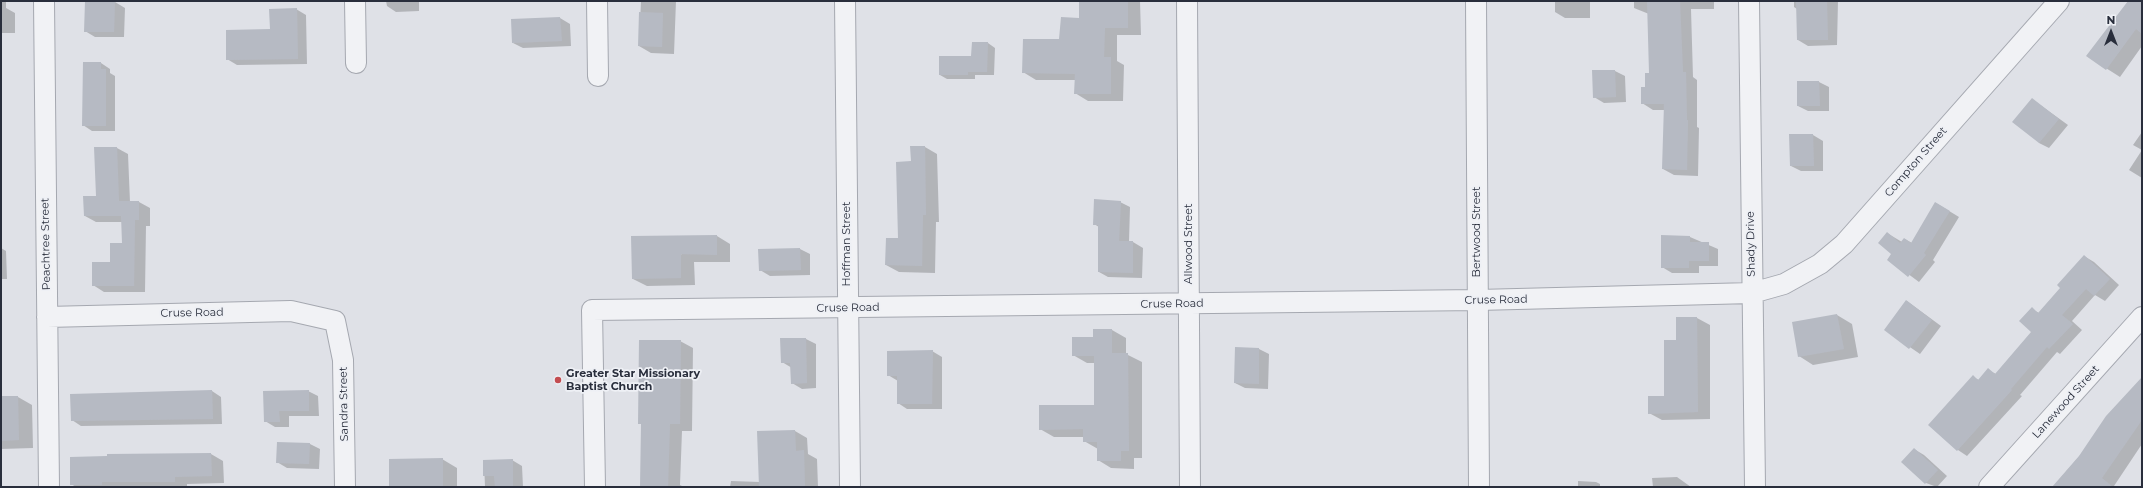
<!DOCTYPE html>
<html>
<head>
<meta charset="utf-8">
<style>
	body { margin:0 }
	#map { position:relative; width:2143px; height:488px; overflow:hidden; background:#dfe1e7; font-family:Montserrat,sans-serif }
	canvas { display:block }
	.frame { position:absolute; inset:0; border:2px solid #292e3c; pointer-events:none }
	.north { position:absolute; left:2091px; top:12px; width:40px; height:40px; -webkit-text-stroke:3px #eef0f5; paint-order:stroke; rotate:0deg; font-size:11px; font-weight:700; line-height:16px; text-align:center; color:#292e3c }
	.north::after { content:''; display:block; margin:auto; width:14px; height:18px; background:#292e3c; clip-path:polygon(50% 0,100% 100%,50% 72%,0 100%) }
</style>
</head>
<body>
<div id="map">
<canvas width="2143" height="488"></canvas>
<div class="frame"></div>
<div class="north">N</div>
</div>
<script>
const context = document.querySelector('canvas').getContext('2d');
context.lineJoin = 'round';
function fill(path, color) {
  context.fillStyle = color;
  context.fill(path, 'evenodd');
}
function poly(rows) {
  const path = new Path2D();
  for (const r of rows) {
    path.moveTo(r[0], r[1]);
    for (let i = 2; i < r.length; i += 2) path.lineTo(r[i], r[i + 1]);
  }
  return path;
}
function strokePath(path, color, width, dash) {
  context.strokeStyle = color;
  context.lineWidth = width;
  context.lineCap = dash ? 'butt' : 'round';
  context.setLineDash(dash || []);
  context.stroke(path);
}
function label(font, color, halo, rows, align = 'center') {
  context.font = font + ' Montserrat,sans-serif';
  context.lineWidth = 3.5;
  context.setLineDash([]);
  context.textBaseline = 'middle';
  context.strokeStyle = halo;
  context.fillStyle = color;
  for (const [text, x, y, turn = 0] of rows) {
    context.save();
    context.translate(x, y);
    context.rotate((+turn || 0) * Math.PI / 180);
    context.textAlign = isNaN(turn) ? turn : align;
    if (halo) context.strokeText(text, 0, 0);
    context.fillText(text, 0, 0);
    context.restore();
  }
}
fill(poly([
	[1,1,6,1,6,8,15,13,15,33,1,33],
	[386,1,419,1,419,11,396,12,387,6],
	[641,1,676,1,674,54,651,53,639,46],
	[1080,1,1140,1,1141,35,1117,35,1117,61,1124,65,1123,101,1088,101,1075,93,1076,80,1036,80,1023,72,1060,40,1080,19],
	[1555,1,1590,1,1590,18,1565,18,1555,12],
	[1634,1,1714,1,1714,9,1691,9,1693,77,1697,80,1697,127,1699,128,1698,176,1674,175,1663,169,1665,110,1653,110,1642,103,1650,74,1649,14,1634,8],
	[1794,1,1838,1,1837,45,1808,46,1798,40,1797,9,1794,7],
	[2129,1,2142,1,2142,46,2120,77,2087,56],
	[115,2,125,8,124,37,95,37,85,31],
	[296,9,306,15,307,64,237,65,227,59,271,30],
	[560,18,570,24,571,46,523,48,513,43],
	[988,43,995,48,994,75,975,75,975,79,947,79,940,75,972,57],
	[101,63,110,69,110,73,115,76,115,131,92,131,83,125],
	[1615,71,1625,76,1626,102,1604,103,1594,97],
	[1798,82,1819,82,1829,87,1829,111,1808,111,1798,106],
	[2032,99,2068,125,2049,148,2039,143],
	[2142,132,2142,178,2129,170,2142,150,2133,145],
	[1790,135,1813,135,1823,141,1823,171,1801,171,1791,166],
	[925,147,937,154,939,222,936,222,935,273,899,272,886,265,899,239,912,162],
	[117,148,128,154,130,202,139,202,150,208,150,226,146,226,145,292,104,292,93,285,111,263,123,244,123,222,96,222,85,216,97,197],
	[1120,202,1130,207,1129,242,1133,242,1143,248,1142,278,1108,277,1099,272,1099,227,1094,224],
	[1936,203,1959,217,1933,260,1935,262,1919,282,1888,259,1893,254,1887,233,1902,242,1905,239,1912,243],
	[717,236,730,244,730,262,694,262,695,285,647,286,633,279],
	[1690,237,1718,249,1718,266,1699,266,1699,273,1672,273,1662,267],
	[1,248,6,251,7,279,1,279],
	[800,249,810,254,810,275,770,276,760,270],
	[2084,256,2094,262,2119,285,2105,301,2095,295,2072,321,2082,330,2060,354,2057,352,2020,395,2022,396,1967,456,1958,450,1930,425,1973,377,1979,380,1988,370,1996,374,2032,332,2032,309,2039,313,2062,288],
	[1907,301,1941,326,1920,354,1885,330],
	[1837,315,1852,324,1858,357,1813,365,1799,356,1793,323],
	[1677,318,1697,318,1710,325,1710,419,1662,420,1649,413,1665,397,1677,340],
	[1094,330,1112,330,1126,338,1126,354,1142,362,1142,458,1134,458,1134,469,1111,468,1098,460,1098,449,1084,441,1084,437,1054,437,1040,429,1095,406,1095,363,1087,363,1073,355,1094,338],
	[806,339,816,344,816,388,802,389,792,383,792,368,782,362],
	[680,341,693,348,692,431,682,431,680,485,684,487,641,487,642,424],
	[1236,348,1259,349,1269,354,1268,389,1245,388,1235,383],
	[932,351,942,357,942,409,907,409,898,403,898,381,888,375],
	[2142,383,2142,444,2114,486,2115,487,2053,487],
	[212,391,221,397,222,424,81,426,72,420],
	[308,391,318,396,319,416,289,416,289,427,275,427,265,421,264,392],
	[1,397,18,397,32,405,33,448,1,449],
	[795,431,807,438,808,454,817,459,818,487,730,487,731,481,760,482],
	[278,443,310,444,320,449,319,469,287,468,277,462],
	[1914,449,1924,455,1947,476,1937,487,1926,483],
	[211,454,223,461,224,483,187,484,187,487,76,487,71,484],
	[442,459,457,468,457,487,390,487,390,460],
	[512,460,522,466,523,487,485,487,484,461],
	[1677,477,1691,487,1651,487,1653,487,1652,478],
	[1578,481,1596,482,1600,484,1600,487,1578,487]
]), '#0003');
fill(poly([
	[85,1,115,1,114,32,84,32],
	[1079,1,1128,1,1128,28,1105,28,1104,57,1111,57,1111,94,1074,94,1075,74,1022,73,1023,39,1059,39,1061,17,1079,18],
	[1647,1,1680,1,1683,72,1686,72,1687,120,1688,120,1687,170,1662,169,1664,104,1641,104,1641,87,1645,87,1645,73,1649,73],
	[1796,1,1827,1,1828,40,1797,40],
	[2128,1,2142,1,2142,34,2136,29,2106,70,2086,56],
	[297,8,298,59,226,60,226,30,270,29,269,9],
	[639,12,663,13,662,47,638,46],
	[560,17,562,41,512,43,511,19],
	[972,42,988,42,987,72,968,72,968,75,939,75,939,56,971,56],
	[83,62,101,62,101,69,106,69,106,126,82,126],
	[1592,70,1615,70,1616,97,1593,98],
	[1797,81,1819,81,1820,106,1797,106],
	[2032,98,2059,119,2039,143,2012,122],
	[1789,134,1813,134,1814,166,1790,166],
	[910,146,925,146,926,215,923,215,922,266,885,265,886,238,898,238,896,162,911,161],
	[94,147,117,147,119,201,139,201,139,220,135,220,134,286,92,286,92,262,110,262,110,243,122,243,121,216,84,216,83,196,96,196],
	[1094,199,1121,201,1119,241,1133,241,1133,273,1098,272,1098,225,1093,225],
	[1935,202,1950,211,1924,253,1926,255,1908,277,1887,260,1891,254,1878,243,1887,232,1900,243,1904,238,1911,243],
	[717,235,717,255,681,254,681,278,632,279,631,236],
	[1661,235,1690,236,1690,242,1709,242,1709,261,1689,261,1689,268,1661,268],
	[800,248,801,270,759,271,758,249],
	[2084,255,2110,279,2094,296,2086,289,2062,315,2073,324,2049,349,2047,347,2011,389,2012,390,1957,451,1928,425,1973,375,1978,380,1988,368,1995,374,2031,332,2019,321,2032,307,2038,313,2060,288,2057,285],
	[1906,300,1932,320,1909,349,1884,330],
	[1837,314,1844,349,1798,357,1792,322],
	[1676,317,1697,317,1698,412,1648,414,1648,396,1664,396,1664,340,1676,340],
	[1093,329,1112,329,1112,353,1128,353,1129,451,1121,451,1121,461,1097,461,1097,442,1083,442,1083,429,1039,430,1039,405,1094,405,1094,356,1072,356,1072,337,1093,337],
	[780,338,806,338,807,383,791,384,790,363,781,363],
	[639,340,681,340,680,424,670,424,668,487,640,487,641,424,638,424],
	[1235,347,1259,348,1259,384,1234,383],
	[933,350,932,404,897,404,897,376,887,376,887,351],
	[2142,377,2142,420,2102,478,2113,487,2052,487,2079,456,2106,416],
	[212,390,213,419,71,421,70,394],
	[309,390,309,411,279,411,280,422,264,422,263,391],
	[1,396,18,396,19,440,1,441],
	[795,430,796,451,804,450,805,487,759,487,757,431],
	[277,442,310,443,309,464,276,463],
	[1914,448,1938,470,1925,484,1901,462],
	[211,453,212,476,175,477,175,482,102,482,102,485,70,485,70,457,107,456,107,454],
	[443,458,443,486,389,487,389,459],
	[513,459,513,487,495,487,494,476,483,476,483,460]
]), '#b6bac3');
const street = poly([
	[44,1,49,487],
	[355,1,356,63],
	[597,1,598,76],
	[845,1,850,487],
	[1187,1,1190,487],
	[1476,1,1479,487],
	[1749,1,1755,487],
	[47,317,291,311,335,321,343,360,345,487],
	[595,487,592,310,1478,300,1752,293,1784,284,1820,264,1844,244,2059,1],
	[1989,487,2142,317]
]);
strokePath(street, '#a5a8b0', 22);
strokePath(street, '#f1f2f5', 20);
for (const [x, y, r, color] of [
	[558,380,4,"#c34c50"]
]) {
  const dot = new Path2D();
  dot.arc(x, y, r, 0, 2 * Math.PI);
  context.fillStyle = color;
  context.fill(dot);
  strokePath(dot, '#eef0f5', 1.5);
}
label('11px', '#292e3c', '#eef0f5', [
	["Compton Street",1916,162,-49],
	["Bertwood Street",1477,232,-90],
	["Peachtree Street",46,244,-91],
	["Hoffman Street",847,244,-90],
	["Allwood Street",1189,244,-90],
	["Shady Drive",1751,244,-91],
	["Cruse Road",1496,300,-1],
	["Cruse Road",1172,304,-1],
	["Cruse Road",848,308,-1],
	["Cruse Road",192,313,-1],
	["Lanewood Street",2066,402,-48],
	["Sandra Street",344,404,-91]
]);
label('bold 11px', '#292e3c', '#eef0f5', [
	["Greater Star Missionary",566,374],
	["Baptist Church",566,387]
], 'left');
</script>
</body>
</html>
